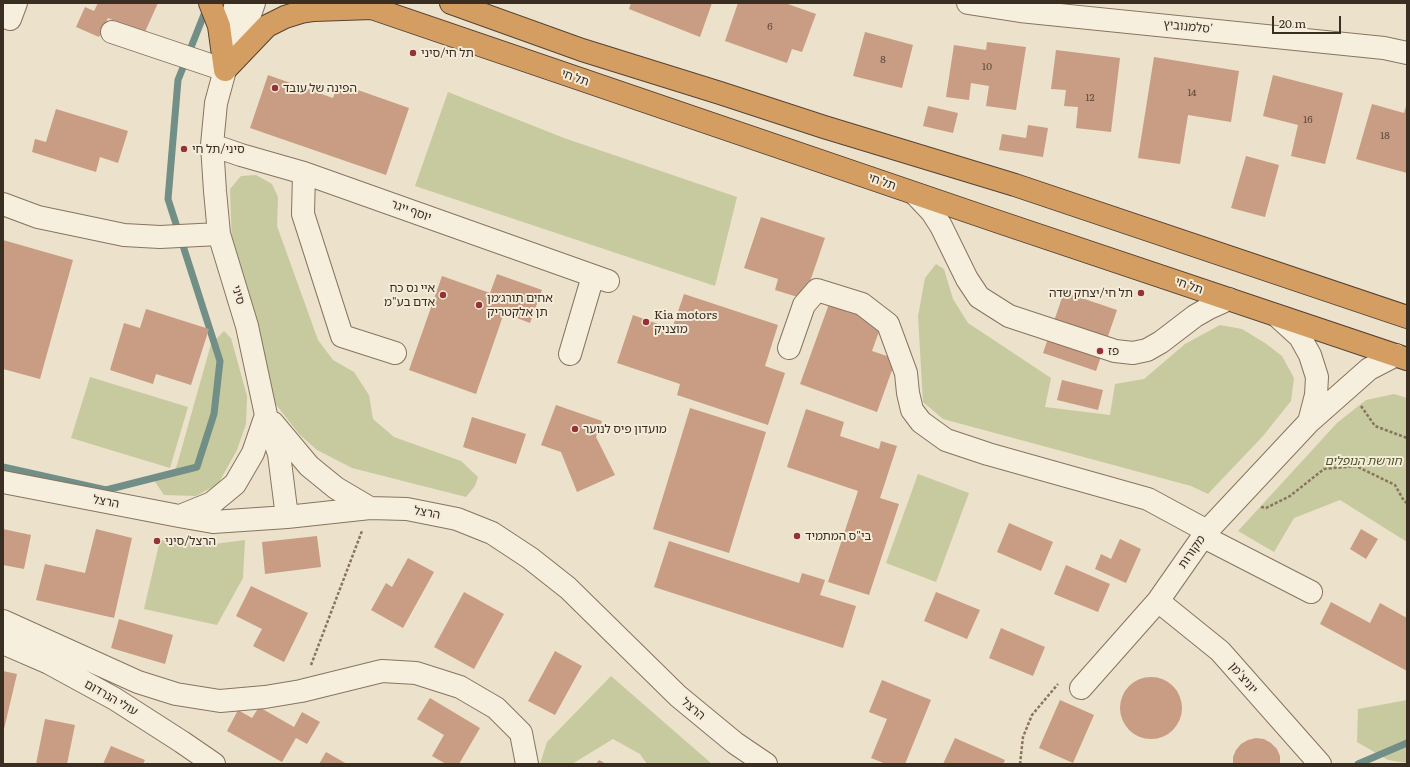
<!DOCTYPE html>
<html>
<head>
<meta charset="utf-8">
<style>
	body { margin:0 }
	#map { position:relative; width:1410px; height:767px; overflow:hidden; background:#ece1ca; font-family:Literata,serif }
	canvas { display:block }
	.frame { position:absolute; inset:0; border:4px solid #3a2d22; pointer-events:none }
	.scale { position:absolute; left:1272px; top:16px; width:69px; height:18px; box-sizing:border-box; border:2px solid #3a2d22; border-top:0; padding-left:5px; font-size:12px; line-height:14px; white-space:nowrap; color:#3a2d22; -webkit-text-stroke:3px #f4ebd9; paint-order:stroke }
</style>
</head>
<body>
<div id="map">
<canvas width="1410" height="767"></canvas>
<div class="frame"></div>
<div class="scale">20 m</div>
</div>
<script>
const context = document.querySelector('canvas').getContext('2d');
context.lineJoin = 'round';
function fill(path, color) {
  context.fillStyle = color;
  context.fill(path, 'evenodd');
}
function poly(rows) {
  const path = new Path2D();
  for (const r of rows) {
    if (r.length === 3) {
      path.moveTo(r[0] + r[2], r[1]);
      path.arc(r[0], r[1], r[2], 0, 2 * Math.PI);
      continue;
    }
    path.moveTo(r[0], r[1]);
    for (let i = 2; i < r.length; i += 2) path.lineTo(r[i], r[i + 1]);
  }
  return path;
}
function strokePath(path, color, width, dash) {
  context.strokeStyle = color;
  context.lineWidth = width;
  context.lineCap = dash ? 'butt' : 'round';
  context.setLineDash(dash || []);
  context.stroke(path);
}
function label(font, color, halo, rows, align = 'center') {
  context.font = font + ' Literata,"Noto Sans Hebrew",serif';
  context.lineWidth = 4;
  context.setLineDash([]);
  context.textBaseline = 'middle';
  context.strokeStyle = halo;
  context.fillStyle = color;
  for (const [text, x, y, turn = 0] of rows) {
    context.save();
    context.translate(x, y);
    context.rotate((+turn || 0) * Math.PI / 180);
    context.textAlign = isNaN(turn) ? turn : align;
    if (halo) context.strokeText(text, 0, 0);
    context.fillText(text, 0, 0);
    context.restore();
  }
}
fill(poly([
	[448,92,564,138,737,197,715,286,415,186],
	[256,175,272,184,278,197,277,226,318,340,333,360,354,372,369,395,373,419,394,437,461,461,478,477,475,486,466,497,352,468,317,450,299,434,274,402,232,246,230,189,241,176],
	[936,264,944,269,953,299,968,323,1051,378,1045,407,1110,415,1115,384,1144,379,1185,344,1220,325,1242,329,1265,343,1282,356,1294,378,1291,401,1263,436,1208,494,1191,486,943,419,923,402,918,316,925,278],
	[224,331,231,338,247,396,246,424,237,450,218,484,196,496,164,495,153,479,171,477,177,465,211,344],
	[90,377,188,407,170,468,71,438],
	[1394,394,1407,398,1407,542,1340,500,1294,518,1274,552,1238,531,1337,423,1366,400],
	[918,474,969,493,936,582,886,563],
	[160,540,207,545,245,540,243,578,217,625,144,609],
	[611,676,712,764,647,764,640,754,613,739,572,764,540,764,547,742],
	[1407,700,1407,763,1388,760,1357,742,1358,709]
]), '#c7ca9e');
strokePath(poly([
	[3,467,106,490,197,467,214,414,220,361,168,199,178,80,207,7],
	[1358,764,1407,743]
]), '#718f87', 7);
fill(poly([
	[98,3,158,3,144,34,108,18,99,37,76,27,85,7,94,11],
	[631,3,712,3,700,37,629,9],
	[738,3,785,3,816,14,802,52,792,49,787,63,725,41],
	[865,32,913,45,902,88,853,76],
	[987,42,1026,47,1016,110,986,106,989,86,971,83,969,100,946,97,954,45,986,50],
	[1056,50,1120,58,1111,132,1076,128,1078,107,1064,106,1066,90,1051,89],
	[1154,57,1239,71,1231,122,1188,115,1180,164,1138,158],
	[268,75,333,98,338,83,409,108,386,175,250,128],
	[1273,75,1343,93,1325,164,1291,156,1298,125,1263,116],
	[1407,103,1407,173,1356,159,1372,104,1404,113],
	[928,106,958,113,953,133,923,126],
	[56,109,128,131,118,163,100,157,96,172,32,152,35,139,46,142],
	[1028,125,1048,128,1043,157,999,150,1002,134,1026,138],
	[1246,156,1279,165,1265,217,1231,208],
	[761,217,825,238,804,299,775,290,778,279,744,268],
	[3,240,73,260,40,379,3,369],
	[497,274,542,290,530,323,504,313,476,394,409,370,442,276,490,293],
	[1064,292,1117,310,1096,371,1043,353],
	[684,294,778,325,765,366,785,373,768,425,677,395,680,384,617,363,633,315,672,329],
	[829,304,882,323,872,351,896,359,877,412,800,384],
	[146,309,209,329,191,385,156,374,153,384,110,370,124,323,140,328],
	[1062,380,1103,390,1098,410,1057,400],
	[556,405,602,421,596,437,615,475,577,492,561,452,541,445],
	[690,408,766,432,729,553,653,529],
	[806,409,844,422,840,436,879,449,881,441,897,446,880,498,899,504,869,595,828,582,858,491,787,467],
	[472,417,526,434,516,464,463,447],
	[1009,523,1053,542,1041,571,997,552],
	[3,529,31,535,24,569,3,565],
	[96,529,132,538,114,618,36,600,45,564,85,573],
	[1361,529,1378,539,1366,559,1350,549],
	[317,536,321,567,265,574,262,542],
	[1120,539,1141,549,1126,583,1095,569,1101,554,1111,559],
	[669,541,799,583,802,573,825,580,820,595,856,606,843,648,654,587],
	[408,558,434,572,403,628,371,610,386,583,392,587],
	[1066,565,1110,584,1098,612,1054,594],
	[251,586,308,613,284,662,253,646,262,629,236,616],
	[464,592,504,614,474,669,434,647],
	[936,592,980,610,967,639,924,621],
	[1331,602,1370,623,1380,603,1407,618,1407,671,1320,624],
	[119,619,173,635,165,664,111,648],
	[1001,628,1045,647,1033,676,989,658],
	[555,651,582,666,555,715,528,701],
	[3,671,17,674,4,729,3,729],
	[1151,708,31],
	[882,680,931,700,905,764,886,764,871,758,887,719,869,712],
	[430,698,480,728,459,764,446,764,432,756,444,735,417,719],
	[1060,700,1094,715,1073,763,1039,748],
	[259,707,294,727,302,712,320,722,307,744,296,738,282,762,227,731,238,710,252,718],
	[45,719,75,725,67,764,36,764],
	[955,738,1005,760,1003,764,943,764],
	[1256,738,1264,739,1271,743,1277,749,1280,756,1280,764,1233,764,1233,757,1236,750,1241,744,1248,740],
	[111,746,145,760,143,764,103,764],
	[326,752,347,764,319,764],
	[599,760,606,764,596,764]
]), '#c89d83');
const minor = poly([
	[236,3,228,34,225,70,216,103,212,145,215,191,219,234,247,326,266,415,279,454,287,517],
	[968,3,1020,11,1384,48,1407,53],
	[3,16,10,19,16,3],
	[112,32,225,70],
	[234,51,244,32,254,3],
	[212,145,241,155,304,173,608,281],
	[304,173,303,214,342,336,395,353],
	[915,194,932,212,941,226,967,279,979,297,1009,316,1115,351,1133,353,1147,350,1161,342,1195,316,1209,308,1229,299],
	[3,204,38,217,124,235,160,237,219,234],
	[1277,316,1300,337,1310,355,1317,377,1316,395,1309,422],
	[789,348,804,305,817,290,862,304,888,324,906,373,908,393,912,410,921,422,946,440,988,454,1148,499,1207,531],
	[570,354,593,276],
	[273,423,309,466,336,488,370,508],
	[3,482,179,516,213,522,287,517,370,508,407,509,457,519,492,533,530,558,568,588,678,696,735,743,766,764],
	[180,516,212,503,235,484,253,453,266,415],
	[1202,536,1311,592],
	[1158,601,1220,651,1320,764],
	[3,621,138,682,176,694,220,701,265,697,301,691,382,671,416,673,460,687,496,708,521,733,527,764],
	[3,643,49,663,115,699,182,742,214,764],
	[1081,688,1158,601,1207,531,1309,422,1369,369,1396,355]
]);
const highway = poly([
	[210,3,219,26,225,70],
	[357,3,1002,223,1407,359],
	[451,3,582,50,720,93,824,127,1015,185,1407,317],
	[225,70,267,26,285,17,301,12,314,10,372,8]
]);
strokePath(minor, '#88745f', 24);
strokePath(highway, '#564233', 24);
strokePath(poly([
	[1361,406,1375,426,1407,438],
	[1261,507,1266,508,1290,496,1324,469,1356,466,1395,485,1404,501,1407,503],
	[311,665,362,531],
	[1020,764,1023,737,1032,715,1058,684]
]), '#88745f', 2.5, [3, 2]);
strokePath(minor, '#f7efdd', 22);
strokePath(highway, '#d49e62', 22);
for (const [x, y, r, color] of [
	[413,53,4,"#933337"],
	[275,88,4,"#933337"],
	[184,149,4,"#933337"],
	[1141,293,4,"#933337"],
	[443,295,4,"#933337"],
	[479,305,4,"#933337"],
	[646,322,4,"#933337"],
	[1100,351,4,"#933337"],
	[575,429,4,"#933337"],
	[797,536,4,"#933337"],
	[157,541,4,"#933337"]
]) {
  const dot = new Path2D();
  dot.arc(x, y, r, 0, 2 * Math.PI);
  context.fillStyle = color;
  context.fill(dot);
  strokePath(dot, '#f4ebd9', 1.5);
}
label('10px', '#5e493a', null, [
	["6",770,27],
	["8",883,60],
	["10",987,67],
	["14",1192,93],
	["12",1090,98],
	["16",1308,120],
	["18",1385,136]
]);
label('12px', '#3a2d22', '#f4ebd9', [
	["סלמנוביץ'",1188,27,6],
	["תל חי",575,78,19],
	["תל חי",882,182,19],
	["יוסף ייגר",411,211,20],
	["תל חי",1189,286,19],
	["סיני",238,295,74],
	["הרצל",106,502,11],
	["הרצל",427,513,11],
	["מקורות",1192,552,-55],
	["יוניצ'מן",1243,678,49],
	["עולי הגרדום",111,698,30],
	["הרצל",693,709,40]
]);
label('12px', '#3a2d22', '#f4ebd9', [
	["תל חי/סיני",421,53],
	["הפינה של עובד",283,88],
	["סיני/תל חי",192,149],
	["איי נס כח",435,288,"right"],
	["אדם בע\"מ",435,302,"right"],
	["תל חי/יצחק שדה",1133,293,"right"],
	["אחים תורג׳מן",487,298],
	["תן אלקטריק",487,312],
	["Kia motors",654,315],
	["מוצניק",654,329],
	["פז",1108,351],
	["מועדון פיס לנוער",583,429],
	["בי\"ס המתמיד",805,536],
	["הרצל/סיני",165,541]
], 'left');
label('italic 12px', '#4b552a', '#f4ebd9', [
	["חורשת הנופלים",1363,461]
]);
</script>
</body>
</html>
